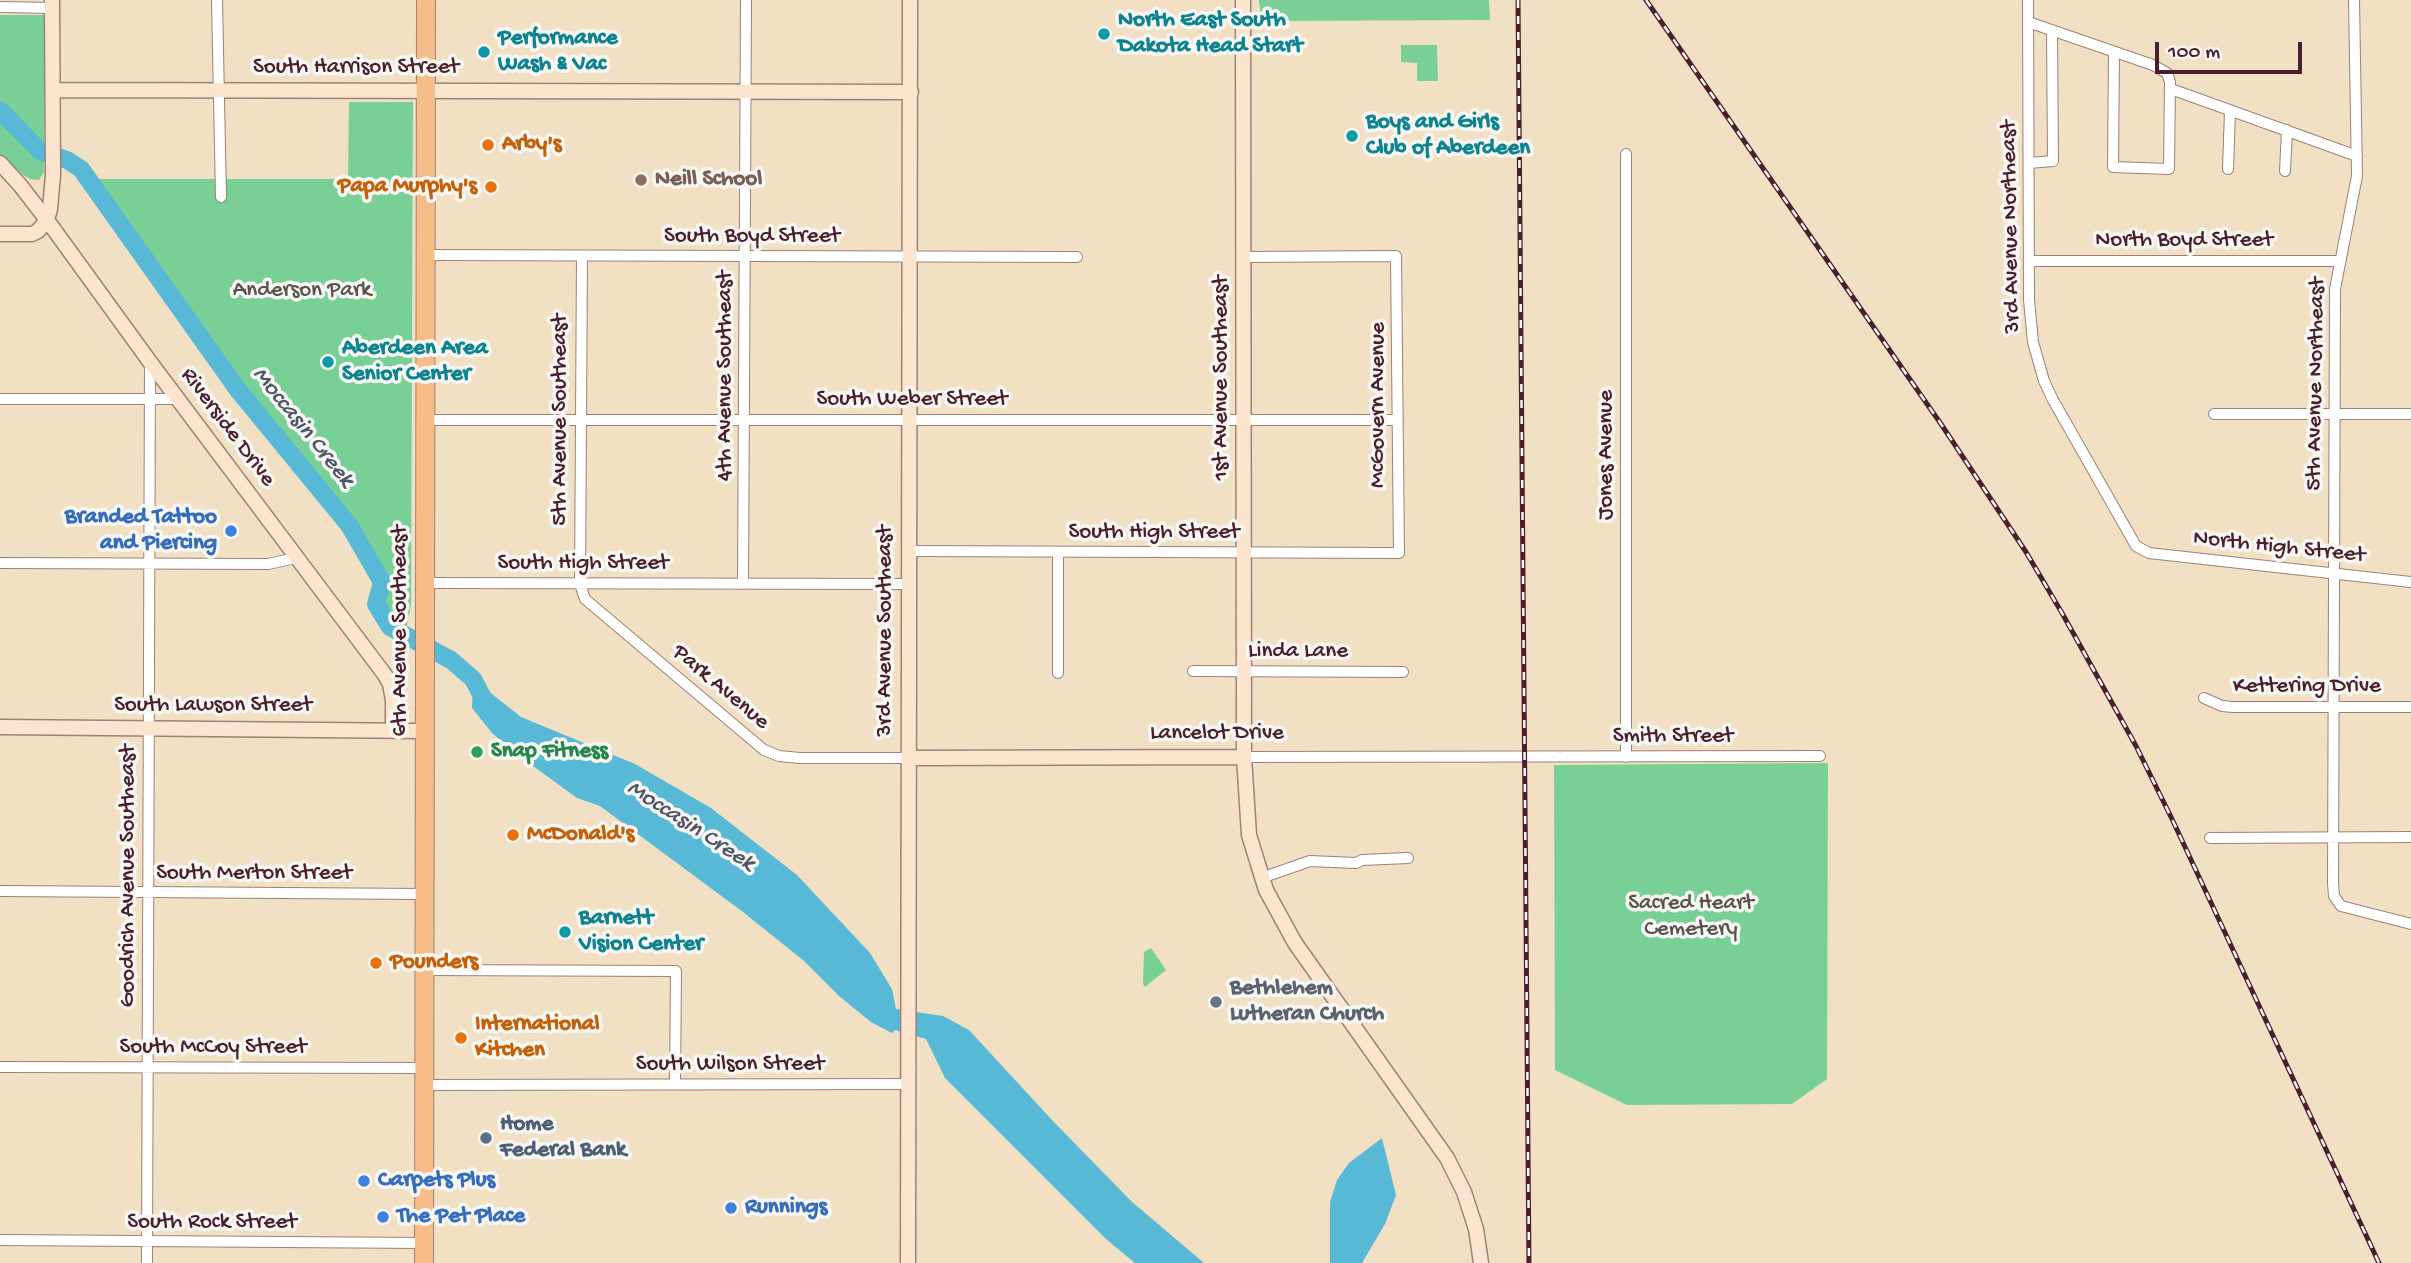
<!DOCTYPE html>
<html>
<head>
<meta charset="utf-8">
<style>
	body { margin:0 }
	#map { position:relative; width:2411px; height:1263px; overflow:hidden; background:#f2e0c5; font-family:"Gochi Hand",sans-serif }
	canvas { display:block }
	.scale { position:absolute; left:2155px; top:42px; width:147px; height:32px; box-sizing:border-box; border:4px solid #4a1f2b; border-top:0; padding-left:9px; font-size:21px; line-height:24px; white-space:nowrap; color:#4a1f2b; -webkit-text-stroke:5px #f6f6f2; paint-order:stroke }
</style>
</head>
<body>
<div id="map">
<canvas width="2411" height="1263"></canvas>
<div class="scale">100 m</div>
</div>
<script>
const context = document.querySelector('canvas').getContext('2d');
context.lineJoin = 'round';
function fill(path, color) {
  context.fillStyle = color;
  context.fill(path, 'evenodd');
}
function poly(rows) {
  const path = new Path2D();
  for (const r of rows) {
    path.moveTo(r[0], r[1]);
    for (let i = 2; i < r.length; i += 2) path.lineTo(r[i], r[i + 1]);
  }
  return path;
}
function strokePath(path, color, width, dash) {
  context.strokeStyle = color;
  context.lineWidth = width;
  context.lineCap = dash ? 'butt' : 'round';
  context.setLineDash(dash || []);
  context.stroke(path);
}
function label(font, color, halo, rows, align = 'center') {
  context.font = font + ' "Gochi Hand",sans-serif';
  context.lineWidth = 7;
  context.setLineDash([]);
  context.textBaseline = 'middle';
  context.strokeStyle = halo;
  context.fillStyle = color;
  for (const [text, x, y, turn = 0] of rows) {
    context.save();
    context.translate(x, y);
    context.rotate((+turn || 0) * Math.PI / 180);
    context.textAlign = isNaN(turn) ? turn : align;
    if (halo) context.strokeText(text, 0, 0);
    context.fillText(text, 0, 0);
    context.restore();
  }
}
fill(poly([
	[1259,0,1489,0,1490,20,1261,21],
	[0,15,44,15,44,172,39,180,30,179,23,175,0,154],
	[1401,45,1437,45,1438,81,1417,81,1417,63,1401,62],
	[349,102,413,102,411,606,405,634,390,627,376,604,382,582,349,525,238,390,88,179,348,179],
	[1828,763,1827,1079,1792,1104,1627,1105,1555,1070,1554,765],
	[1151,948,1166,970,1145,987,1143,984,1144,952]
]), '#78d096');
fill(poly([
	[473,679,521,717,635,764,711,808,797,875,870,953,892,989,896,1009,943,1016,969,1030,1052,1120,1131,1201,1204,1263,1135,1263,1106,1239,945,1078,926,1039,895,1030,892,1033,871,1022,839,996,804,961,743,912,600,806,577,798,511,750,492,733,472,708],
	[1382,1138,1396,1195,1385,1224,1362,1263,1330,1263,1330,1202,1337,1180,1349,1163]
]), '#58b9d7');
strokePath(poly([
	[0,110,40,151,67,160,81,169,238,390,349,525,382,582,376,604,390,627,451,660,473,679,483,698]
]), '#58b9d7', 18);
const street = poly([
	[217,0,221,197],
	[2028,0,2029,300,2033,342,2044,381,2053,400,2136,546,2149,553,2411,582],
	[2354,0,2357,176,2335,289,2333,883,2334,896,2341,906,2411,924],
	[0,7,52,8],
	[2028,22,2153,65,2167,73,2170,82,2169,169,2113,167,2114,52],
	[2171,89,2357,156],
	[1626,154,1626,757],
	[2029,163,2053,161,2052,30],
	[2228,169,2230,111],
	[2285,171,2287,130],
	[427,255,1077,257],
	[582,256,580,584,585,599,764,750,779,756,800,758,908,758],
	[2029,261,2340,261],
	[0,399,177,399],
	[2214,414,2411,414],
	[426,420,1398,420],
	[908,551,1399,553,1396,256,1245,257],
	[0,563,268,564,296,558],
	[426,583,908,584],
	[743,584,746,0],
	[1193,671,1403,672],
	[1058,673,1058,552],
	[2204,698,2222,706,2233,707,2411,707],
	[1244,757,1820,756],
	[2210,838,2411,837],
	[1261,878,1310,861,1356,863,1362,860,1408,858],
	[0,891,425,894],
	[425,970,676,971,675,1084],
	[0,1067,425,1068],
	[425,1085,909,1084],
	[0,1240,425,1243],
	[147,1263,150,362]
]);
const secondary = poly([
	[1243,0,1244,757,1249,835,1266,890,1295,943,1447,1158,1464,1192,1476,1229,1481,1263],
	[53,90,911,92],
	[0,163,20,185,47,220,150,362,385,675,390,684,393,700,393,730],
	[0,234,32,234,38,231,47,220,50,209,53,175,52,0],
	[0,727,425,731],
	[908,758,1244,757],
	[908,1263,910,0]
]);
const highway = poly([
	[424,1263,426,0]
]);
strokePath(street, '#9e8078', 12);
strokePath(secondary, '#9e8078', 17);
strokePath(highway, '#9e8078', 20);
strokePath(street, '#fff', 10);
strokePath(secondary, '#fce5cf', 14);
strokePath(highway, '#f7bd88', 18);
const rail = poly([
	[1518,0,1529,1263],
	[1646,0,1941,424,2026,552,2062,613,2136,746,2172,819,2379,1263]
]);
strokePath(rail, '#4a1f2b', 5);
strokePath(rail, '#f6f6f2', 2.5, [8]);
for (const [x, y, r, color] of [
	[1104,34,7,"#0f9aa8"],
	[484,52,7,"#0f9aa8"],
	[1352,136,7,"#0f9aa8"],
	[488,145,7,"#e8710a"],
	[641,180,7,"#8d6e63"],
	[491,187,7,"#e8710a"],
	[328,362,7,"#0f9aa8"],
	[231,531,7,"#3f7fe0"],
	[477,752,7,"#2e9e5b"],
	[513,835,7,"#e8710a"],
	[565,932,7,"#0f9aa8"],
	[376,963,7,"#e8710a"],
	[1216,1002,7,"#6b7280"],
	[461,1038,7,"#e8710a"],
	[486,1138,7,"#5c6f8a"],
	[364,1181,7,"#3f7fe0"],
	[731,1208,7,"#3f7fe0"],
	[383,1217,7,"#3f7fe0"]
]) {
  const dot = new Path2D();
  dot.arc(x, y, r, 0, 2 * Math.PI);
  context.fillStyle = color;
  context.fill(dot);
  strokePath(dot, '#f6f6f2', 2.5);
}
label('bold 23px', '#0d838f', '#f6f6f2', [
	["North East South",1118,21],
	["Dakota Head Start",1118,47],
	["Performance",498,39],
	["Wash & Vac",498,65],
	["Boys and Girls",1366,123],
	["Club of Aberdeen",1366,149],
	["Aberdeen Area",342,349],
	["Senior Center",342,375],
	["Barnett",579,919],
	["Vision Center",579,945]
], 'left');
label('23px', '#4a1f2b', '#f6f6f2', [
	["South Harrison Street",356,68],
	["3rd Avenue Northeast",2012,227,-91],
	["South Boyd Street",752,237],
	["North Boyd Street",2184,241],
	["4th Avenue Southeast",726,376,-90],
	["1st Avenue Southeast",1222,378,-90],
	["5th Avenue Northeast",2317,384,-89],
	["South Weber Street",912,400],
	["McGovern Avenue",1379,405,-90],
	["5th Avenue Southeast",561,420,-90],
	["Riverside Drive",227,428,53],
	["Jones Avenue",1607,455,-90],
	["South High Street",1154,533],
	["North High Street",2279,548,6],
	["South High Street",583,564],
	["6th Avenue Southeast",401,631,-90],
	["3rd Avenue Southeast",886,631,-90],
	["Linda Lane",1298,652],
	["Kettering Drive",2307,687],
	["Park Avenue",720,688,40],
	["South Lawson Street",213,706],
	["Lancelot Drive",1217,734],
	["Smith Street",1673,737],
	["South Merton Street",254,874],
	["Goodrich Avenue Southeast",129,876,-90],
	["South McCoy Street",213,1048],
	["South Wilson Street",730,1065],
	["South Rock Street",212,1223]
]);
label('bold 23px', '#c56008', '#f6f6f2', [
	["Arby's",502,145],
	["Papa Murphy's",477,187,"right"],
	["McDonald's",527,835],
	["Pounders",390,963],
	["International",475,1025],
	["Kitchen",475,1051]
], 'left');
label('bold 23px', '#785e54', '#f6f6f2', [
	["Neill School",655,180]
], 'left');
label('23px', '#58544b', '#f6f6f2', [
	["Anderson Park",302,291],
	["Sacred Heart",1691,904],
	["Cemetery",1691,930]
]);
label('bold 23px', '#366cbe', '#f6f6f2', [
	["Branded Tattoo",217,518,"right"],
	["and Piercing",217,544,"right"],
	["Carpets Plus",378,1181],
	["Runnings",745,1208],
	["The Pet Place",397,1217]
], 'left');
label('bold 23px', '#27864d', '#f6f6f2', [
	["Snap Fitness",491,752]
], 'left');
label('bold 23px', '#5b616d', '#f6f6f2', [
	["Bethlehem",1230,989],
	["Lutheran Church",1230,1015]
], 'left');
label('bold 23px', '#4e5e75', '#f6f6f2', [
	["Home",500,1125],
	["Federal Bank",500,1151]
], 'left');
label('italic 24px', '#4f5567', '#f6f6f2', [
	["Moccasin Creek",302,428,51],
	["Moccasin Creek",690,827,33]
]);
</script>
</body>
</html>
